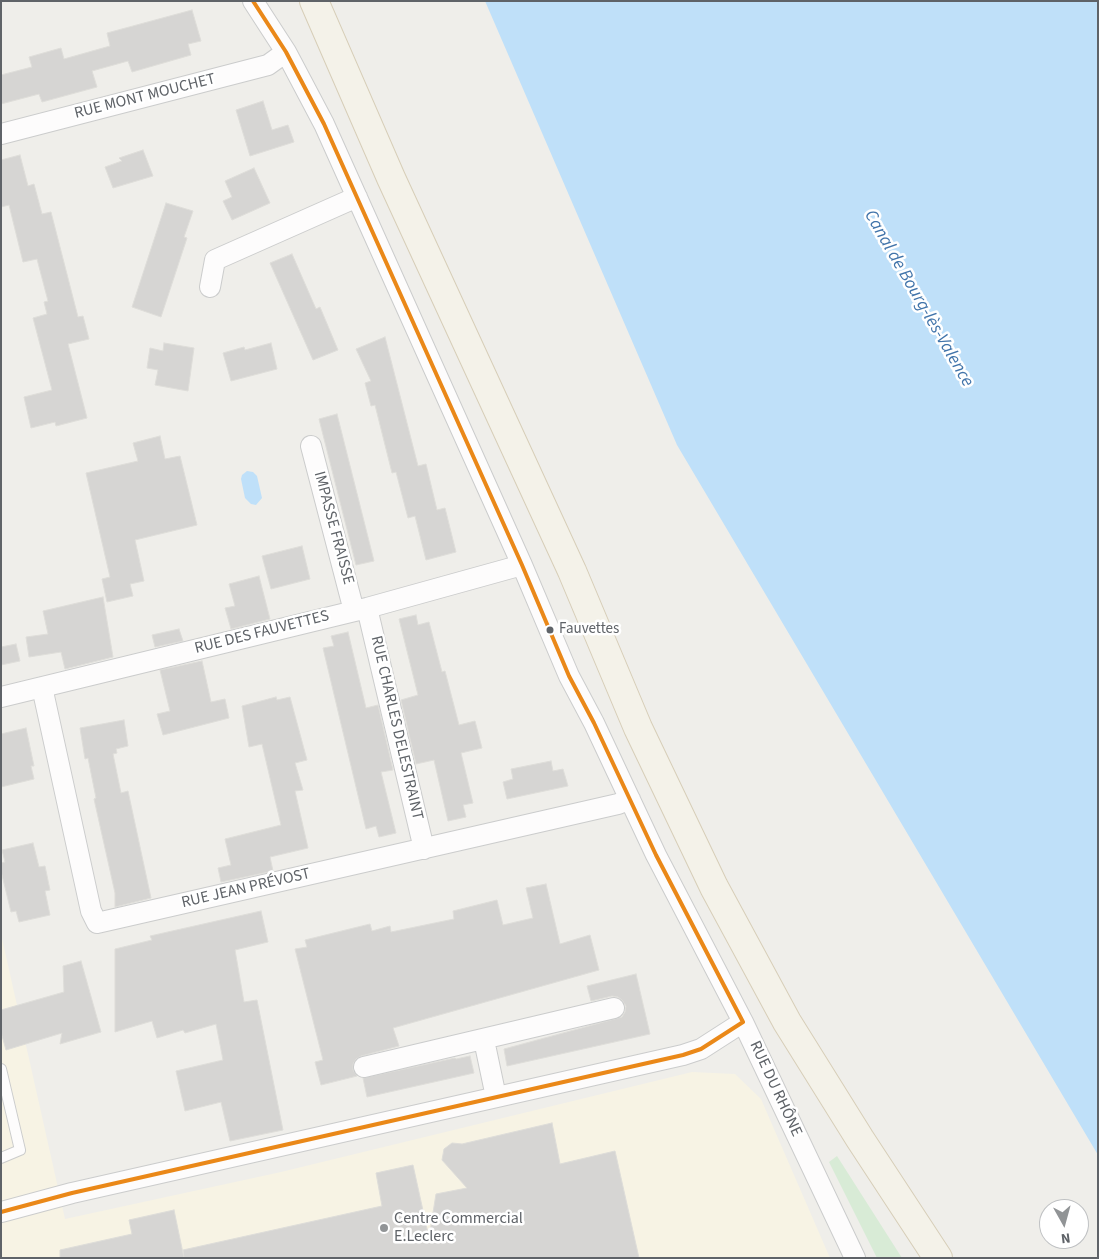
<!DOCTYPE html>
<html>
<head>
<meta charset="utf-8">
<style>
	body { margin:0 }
	#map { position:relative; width:1099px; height:1259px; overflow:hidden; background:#efeeea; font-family:"Source Sans 3",sans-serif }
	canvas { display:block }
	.frame { position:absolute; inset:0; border:2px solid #5f6368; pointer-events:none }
	.north { position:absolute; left:1039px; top:1199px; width:50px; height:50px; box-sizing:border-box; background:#fff; border:1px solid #bfc1c3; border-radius:50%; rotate:173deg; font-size:14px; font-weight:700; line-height:20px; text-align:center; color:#5f6368 }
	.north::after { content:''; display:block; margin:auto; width:18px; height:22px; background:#919496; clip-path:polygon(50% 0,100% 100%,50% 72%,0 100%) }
</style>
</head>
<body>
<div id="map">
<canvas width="1099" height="1259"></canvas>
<div class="frame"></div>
<div class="north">N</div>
</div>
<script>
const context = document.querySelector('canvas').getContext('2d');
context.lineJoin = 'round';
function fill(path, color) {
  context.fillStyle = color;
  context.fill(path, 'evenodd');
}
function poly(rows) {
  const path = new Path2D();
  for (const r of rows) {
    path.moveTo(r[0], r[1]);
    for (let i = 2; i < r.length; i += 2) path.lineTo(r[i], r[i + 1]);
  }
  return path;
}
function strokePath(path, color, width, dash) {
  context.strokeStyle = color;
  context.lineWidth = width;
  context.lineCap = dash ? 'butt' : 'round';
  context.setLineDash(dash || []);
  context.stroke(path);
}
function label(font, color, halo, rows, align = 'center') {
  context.font = font + ' "Source Sans 3",sans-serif';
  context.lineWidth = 5;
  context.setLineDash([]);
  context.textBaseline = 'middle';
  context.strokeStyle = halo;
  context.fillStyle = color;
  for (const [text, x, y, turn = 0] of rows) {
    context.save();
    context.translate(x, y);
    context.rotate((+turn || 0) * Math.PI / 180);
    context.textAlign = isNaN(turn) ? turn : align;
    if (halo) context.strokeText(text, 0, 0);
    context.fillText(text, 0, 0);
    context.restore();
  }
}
fill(poly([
	[1,934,65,1219,281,1172,692,1072,735,1074,761,1099,830,1258,1,1258]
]), '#f7f3e4');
fill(poly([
	[837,1156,902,1258,877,1258,829,1162]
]), '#d8ebd6');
fill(poly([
	[485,1,1098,1,1098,1155,677,445],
	[247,471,253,472,257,476,262,498,256,505,251,504,245,498,241,479,242,475]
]), '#bfe0f9');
const building = poly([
	[192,10,201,41,188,44,191,55,132,72,128,61,92,71,97,87,42,102,39,94,1,104,1,75,32,67,29,57,61,48,64,59,110,46,107,33,192,10],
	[263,101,272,130,288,125,294,142,250,156,236,110,263,101],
	[143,150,153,176,113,188,105,167,122,161,119,158,143,150],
	[20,155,28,186,34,184,42,214,51,212,78,317,83,316,89,339,68,344,87,418,56,426,55,422,31,428,24,397,52,390,33,318,47,314,44,302,48,301,37,259,23,262,9,205,1,207,1,160,20,155],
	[254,168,270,203,232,220,223,201,232,197,225,181,254,168],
	[166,203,193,211,184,237,187,238,161,317,132,307,166,203],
	[292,254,316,309,320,307,338,350,313,360,270,263,292,254],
	[385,337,418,466,426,464,437,510,445,508,456,552,426,560,415,516,408,518,396,472,392,473,375,405,371,406,365,383,371,381,356,349,385,337],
	[164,343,194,348,188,391,155,385,158,370,147,368,150,348,163,351,164,343],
	[271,343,277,369,231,381,223,353,244,347,245,350,271,343],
	[337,414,374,561,356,565,319,419,337,414],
	[160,436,165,459,180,456,197,525,135,540,144,581,130,584,133,596,107,602,102,579,110,577,86,473,138,461,133,443,160,436],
	[302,546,310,579,271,589,262,556,302,546],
	[259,576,270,619,231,629,225,608,235,606,229,584,259,576],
	[103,597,113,657,65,669,61,652,29,657,26,637,48,634,43,611,103,597],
	[416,615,418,625,429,622,442,672,445,671,459,725,475,721,482,748,461,753,473,803,463,805,466,817,448,821,434,760,416,764,401,700,418,695,399,619,416,615],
	[179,629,183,641,155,647,152,635,179,629],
	[348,632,366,708,378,705,393,770,381,772,396,833,379,837,376,826,366,829,323,648,334,646,331,636,348,632],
	[16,644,20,661,1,665,1,647,16,644],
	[202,661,211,702,225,699,229,718,163,735,157,714,170,711,160,670,202,661],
	[276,697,277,700,290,697,307,760,295,763,303,790,295,791,308,848,270,857,273,871,221,882,218,868,231,865,225,839,281,825,262,744,249,747,242,706,276,697],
	[124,720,128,746,116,749,117,753,113,754,121,793,128,791,151,898,115,907,115,893,94,799,96,798,88,758,85,759,80,728,124,720],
	[26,728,34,766,31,766,34,779,1,787,1,734,26,728],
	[551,761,553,771,563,769,568,786,507,799,503,782,513,779,511,769,551,761],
	[33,843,39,867,45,866,50,890,45,891,50,915,19,922,16,911,11,912,1,871,1,863,5,862,2,850,33,843],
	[546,884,560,944,590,935,599,970,393,1028,399,1046,361,1056,356,1059,353,1064,353,1070,357,1076,321,1085,315,1062,323,1060,295,949,307,947,305,940,370,924,372,931,390,926,391,932,454,919,453,911,497,900,503,925,533,918,526,888,546,884],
	[261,911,268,942,235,950,244,1002,257,1000,283,1130,230,1141,221,1102,185,1111,176,1071,223,1060,216,1024,185,1033,183,1030,157,1038,152,1021,115,1032,115,949,152,940,150,936,261,911],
	[81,961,101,1032,60,1044,62,1033,6,1050,1,1032,1,1010,64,992,63,966,81,961],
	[636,974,650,1034,507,1066,504,1049,622,1017,625,1012,626,1006,622,1000,618,997,612,996,591,1001,587,986,636,974],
	[470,1056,474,1073,367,1097,363,1078,455,1058,456,1059,470,1056],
	[552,1123,560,1164,615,1151,639,1258,184,1258,183,1250,382,1206,376,1173,413,1165,429,1238,436,1194,467,1188,442,1160,444,1149,452,1143,462,1144,552,1123],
	[174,1210,184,1258,60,1258,60,1250,132,1234,129,1220,174,1210]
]);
fill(building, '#d6d5d3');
strokePath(building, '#deddd9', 1);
const service = poly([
	[1,1069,20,1150,1,1158]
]);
const minor = poly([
	[253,1,286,52,324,124,522,565,569,676,594,723,656,855,743,1022,855,1258],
	[1,134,268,65,286,52],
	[210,287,215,260,357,197],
	[311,446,354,611],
	[367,608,424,849],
	[42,687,91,911,97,923,618,804,630,799],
	[1,697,367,608,522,565],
	[484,1040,496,1097],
	[364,1067,614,1008],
	[1,1212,72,1193,683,1055,701,1049,743,1022]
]);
const primary = poly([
	[314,1,391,178,572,571,638,728,714,887,787,1022,860,1139,938,1258]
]);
strokePath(service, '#cbcccc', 12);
strokePath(minor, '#cbcccc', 22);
strokePath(primary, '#d7ceb8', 30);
strokePath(service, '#fdfcfc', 10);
strokePath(minor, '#fdfcfc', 20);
strokePath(primary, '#f4f2e9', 28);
strokePath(poly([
	[253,1,286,52,324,124,522,565,569,676,594,723,656,855,743,1022],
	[1,1212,72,1193,683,1055,701,1049,743,1022]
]), '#ea8818', 4);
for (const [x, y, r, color] of [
	[550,630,4.5,"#5f6368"],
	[384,1228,5,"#919496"]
]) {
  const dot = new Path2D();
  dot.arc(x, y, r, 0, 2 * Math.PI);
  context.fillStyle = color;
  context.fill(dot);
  strokePath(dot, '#fff', 2);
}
label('15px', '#5f6368', '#fff', [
	["Fauvettes",559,630]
], 'left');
label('16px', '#5f6368', '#fff', [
	["RUE MONT MOUCHET",145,97,-14],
	["IMPASSE FRAISSE",333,528,75],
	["RUE DES FAUVETTES",262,633,-14],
	["RUE CHARLES DELESTRAINT",396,728,77],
	["RUE JEAN PRÉVOST",246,889,-13],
	["RUE DU RHÔNE",775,1089,65]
]);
label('16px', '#5f6368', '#fff', [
	["Centre Commercial",394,1219],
	["E.Leclerc",394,1237]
], 'left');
label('italic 18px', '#4174aa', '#fff', [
	["Canal de Bourg-lès-Valence",918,299,60]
]);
</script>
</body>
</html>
